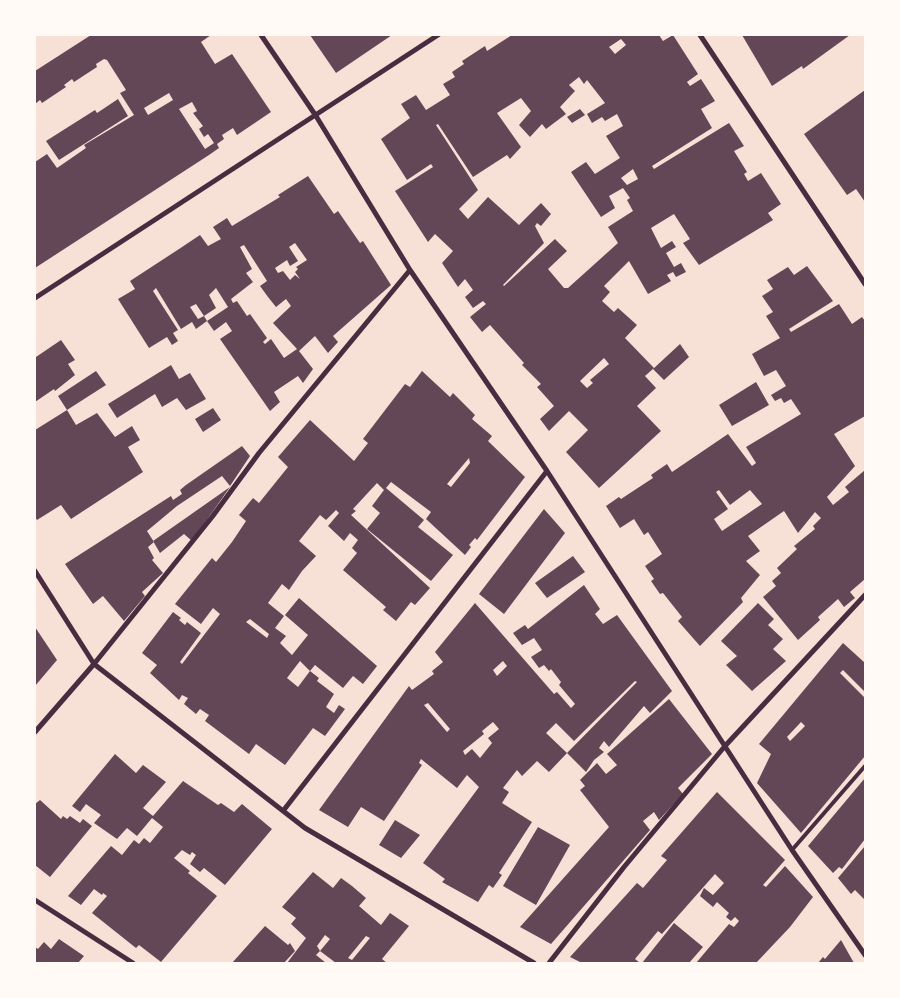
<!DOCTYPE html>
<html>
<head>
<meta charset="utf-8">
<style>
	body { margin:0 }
	#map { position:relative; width:900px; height:998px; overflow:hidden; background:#f7e1d7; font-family:Signika,sans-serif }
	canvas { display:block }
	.frame { position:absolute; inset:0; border:36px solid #fffaf5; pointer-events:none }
</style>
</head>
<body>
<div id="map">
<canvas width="900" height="998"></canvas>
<div class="frame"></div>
</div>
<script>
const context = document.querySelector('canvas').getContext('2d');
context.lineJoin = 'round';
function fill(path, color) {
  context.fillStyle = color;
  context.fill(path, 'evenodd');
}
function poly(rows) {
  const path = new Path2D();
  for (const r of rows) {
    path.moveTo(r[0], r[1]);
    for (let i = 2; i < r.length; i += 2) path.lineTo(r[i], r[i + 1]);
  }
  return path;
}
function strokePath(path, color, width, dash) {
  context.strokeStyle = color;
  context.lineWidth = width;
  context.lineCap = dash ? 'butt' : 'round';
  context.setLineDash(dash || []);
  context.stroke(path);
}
fill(poly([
	[91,35,211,35,201,42,215,64,232,54,271,112,237,135,233,128,222,135,224,139,217,144,219,148,209,155,35,268,35,162,47,154,57,168,86,148,84,145,134,115,120,93,126,90,107,60,104,59,96,64,97,67,74,82,72,79,64,85,66,87,42,103,40,100,35,104,35,71],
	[169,93,173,100,148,115,144,108],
	[192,102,197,111,193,113,203,126,199,129,204,137,208,134,214,143,205,149,179,109],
	[310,35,392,35,336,73],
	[512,35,659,35,663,41,673,35,698,74,687,82,690,86,701,79,715,101,701,109,712,128,652,166,654,169,729,123,744,146,734,151,747,172,744,174,748,181,761,173,781,204,768,213,773,220,699,265,683,243,690,239,674,214,651,228,661,248,672,241,676,247,666,253,674,267,681,263,686,272,676,277,673,272,667,275,671,281,648,294,629,261,604,286,610,292,602,301,614,312,618,308,637,325,625,338,654,368,645,376,656,388,637,406,661,431,599,488,566,452,588,430,569,411,549,431,540,419,554,406,537,387,541,384,522,365,524,363,490,325,482,332,470,317,486,304,483,301,473,308,465,297,473,290,465,279,458,287,442,263,453,251,435,234,428,242,395,191,433,167,431,164,407,180,381,139,410,118,401,104,416,95,426,110,450,95,443,84,455,77,452,72,464,64,462,61,485,46,487,51],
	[621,39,626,45,615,54,609,47],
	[579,77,584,84,587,80,605,103,587,114,592,123,602,117,605,121,617,114,623,126,606,136,620,158,595,174,586,162,571,172,601,217,615,208,609,196,623,188,630,198,627,200,633,211,608,227,618,243,568,288,564,288,548,269,567,251,555,239,504,286,503,285,544,243,535,226,537,223,541,226,551,214,541,203,519,225,488,197,468,219,459,209,478,190,436,125,438,124,473,177,507,155,510,159,521,147,497,113,521,98,531,111,519,125,530,137,542,124,546,129,566,114,560,107,575,91,569,85],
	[633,169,638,179,627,185,621,178],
	[604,358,609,364,590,380,593,383,587,388,580,381],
	[742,35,850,35,803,69,802,66,772,86],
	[865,90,865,202,856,189,847,195,804,134],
	[118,99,128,116,59,160,46,141,95,110,97,113],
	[580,109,585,115,572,123,567,117],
	[308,176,334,214,338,211,360,243,363,241,391,285,333,336,338,342,328,353,315,336,299,351,313,369,303,383,298,376,274,392,280,402,270,411,220,339,232,331,226,322,214,331,207,321,228,307,216,288,209,295,216,308,204,316,196,304,190,307,198,319,204,316,207,321,196,329,192,322,181,329,156,288,153,291,178,330,173,333,178,341,172,345,167,337,149,348,118,299,135,289,130,281,179,249,200,235,208,246,221,239,213,227,227,218,232,226,280,197,278,195],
	[295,243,307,260,296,267,298,269,295,272,300,279,295,275,290,280,283,271,278,273,275,268,287,260,290,266,298,261,289,247],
	[244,245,267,281,260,286,268,297,276,307,286,299,291,306,273,323,297,349,284,358,271,339,265,344,263,342,267,338,250,314,247,316,237,301,233,303,231,299,253,282,246,273,252,269,240,247],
	[807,266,833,301,789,329,791,332,839,304,852,324,862,317,865,321,865,416,834,434,855,466,827,497,833,505,849,492,845,487,865,470,865,579,850,592,855,598,844,607,838,599,818,617,820,620,798,640,763,597,776,586,772,581,781,573,777,568,797,549,794,546,815,529,813,526,821,518,815,512,798,533,784,511,748,536,760,551,746,561,760,575,741,598,743,602,700,646,678,621,682,617,663,593,660,594,651,581,654,579,645,566,662,554,648,532,644,535,634,519,620,528,606,506,619,497,621,499,653,478,651,475,667,464,672,472,728,434,752,466,756,463,746,447,801,414,791,399,784,403,781,398,775,401,771,395,786,386,776,370,764,376,752,354,780,338,766,316,773,312,762,296,773,289,767,280,788,267,794,275],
	[719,490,730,505,750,490,762,504,722,531,714,519,728,509,716,492],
	[61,340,75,360,68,364,75,375,55,391,54,389,35,402,35,355,36,357],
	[680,344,689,357,664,380,653,369],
	[171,365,179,379,190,373,206,399,186,410,177,398,162,407,155,394,117,418,108,404],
	[96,371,106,385,67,410,58,396],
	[422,371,450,397,453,393,475,415,472,419,492,436,488,441,525,477,477,540,475,538,469,545,471,547,465,555,426,519,431,512,391,482,386,488,424,520,418,527,453,555,431,581,367,529,380,513,372,506,384,490,377,483,353,509,356,511,351,515,430,588,415,605,411,602,396,621,383,610,386,607,343,570,357,553,352,548,358,540,350,533,344,541,328,526,339,513,336,510,326,520,320,515,299,541,316,556,302,571,289,590,282,584,268,603,284,616,275,628,286,636,280,643,292,655,308,635,285,615,299,598,377,666,363,684,353,676,343,688,315,665,310,671,300,661,287,678,298,687,310,671,319,678,317,681,334,694,326,707,334,713,339,705,345,709,325,736,313,728,285,765,256,744,249,754,205,721,209,715,200,709,196,714,184,704,188,698,182,695,179,700,150,673,157,665,142,653,173,612,181,618,179,620,185,625,187,622,201,633,180,662,182,664,220,614,213,608,201,624,175,604,212,558,216,562,232,542,246,521,239,515,253,498,259,503,288,467,278,457,310,420,354,461,368,443,363,439,405,384,410,387],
	[469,458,470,463,451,487,447,484],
	[250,619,269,634,267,638,246,622],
	[756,382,769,405,732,426,719,405],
	[213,408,221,420,203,432,195,419],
	[67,410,76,425,97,413,115,437,132,426,140,440,128,447,143,472,71,519,61,505,37,520,35,517,35,430],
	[242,446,250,456,230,486,222,476,177,506,147,531,154,542,148,547,154,558,152,560,163,573,142,592,145,596,124,621,103,596,93,604,65,564,171,496,173,500,182,494,180,490,186,485],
	[230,487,192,541,184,534,160,553,153,541],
	[544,509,565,533,504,614,479,594],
	[573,556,585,572,547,598,535,583],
	[584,585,600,609,595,614,603,624,617,615,672,691,650,713,644,706,609,747,604,741,599,748,604,752,594,760,586,772,567,753,637,682,635,681,574,741,556,723,546,733,567,753,549,772,537,761,522,776,517,770,503,788,509,792,502,803,532,822,499,873,502,875,493,888,489,885,478,902,442,882,445,879,423,863,479,787,467,775,457,788,421,759,419,763,422,765,384,821,361,807,348,827,319,810,409,686,412,690,434,674,432,671,443,662,435,652,475,603,554,694,557,692,571,708,575,704,559,685,561,682,551,669,549,671,544,665,539,668,531,657,542,650,534,638,522,645,513,633,525,625,528,629],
	[503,661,507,666,497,676,493,670],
	[428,703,450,729,447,732,424,705],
	[493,722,499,729,488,738,492,743,480,758,472,749,465,755,463,751,484,734,482,731],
	[758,603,774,619,768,625,783,639,773,649,786,661,752,691,726,665,737,656,721,641],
	[35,627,57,660,35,686],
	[843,643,865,663,865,692,843,670,840,673,865,698,865,756,801,833,757,783,771,754,759,744],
	[801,722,805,726,790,741,787,737],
	[669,699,712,754,678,788,683,794,659,820,654,812,643,821,650,830,551,944,520,927,609,827,580,790,585,786,580,780,597,763,606,774,617,765,607,754],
	[115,754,136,773,143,765,166,782,143,808,153,816,183,781,218,805,221,803,234,812,242,804,272,829,225,885,204,868,200,872,190,864,196,855,192,852,190,855,182,850,174,858,190,871,188,873,217,896,161,962,139,945,136,948,92,913,107,896,103,893,102,895,94,889,81,905,68,896,111,846,122,855,134,840,139,844,144,838,150,843,163,827,152,818,137,836,127,828,117,839,94,823,101,815,86,804,80,812,72,806],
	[865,778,865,839,842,869,839,867,833,873,808,846],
	[717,792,785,860,763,885,766,887,785,866,813,897,790,927,756,963,696,963,729,924,734,927,739,921,735,917,731,921,726,917,729,913,717,902,713,907,700,896,704,888,713,895,724,883,715,874,662,934,658,931,635,959,640,963,582,963,570,957,637,883,643,888,667,860,661,856],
	[40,800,61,819,63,816,67,819,70,816,80,823,83,819,92,826,50,877,35,865,35,804],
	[395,820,420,835,401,858,379,845],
	[538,827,570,845,536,905,503,886],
	[865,846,865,900,855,890,851,894,838,878],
	[313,872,333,888,341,878,352,886,366,898,359,906,381,925,390,913,409,926,382,959,387,963,336,963,320,951,316,955,326,963,287,963,306,938,291,924,296,918,282,907],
	[325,935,330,939,320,951,317,946],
	[366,936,370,938,352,960,348,958],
	[674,923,703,947,689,963,642,963],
	[265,926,288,945,290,943,295,951,284,963,232,963],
	[59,939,84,956,78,963,35,963,35,947,38,949,44,942,51,949],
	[841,940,854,963,818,963,823,957,825,959]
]), '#644757');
strokePath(poly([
	[792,850,865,766]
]), '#4a2c40', 4);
strokePath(poly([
	[261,35,316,116,410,270,547,471,792,850,865,955],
	[700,35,865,284],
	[35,298,438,35],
	[35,571,94,664,305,828,534,963],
	[35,732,94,664,212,517,259,453,410,270],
	[283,811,547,471],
	[35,900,133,963],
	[549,963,624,867,725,746,865,595]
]), '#4a2c40', 5);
</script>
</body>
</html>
